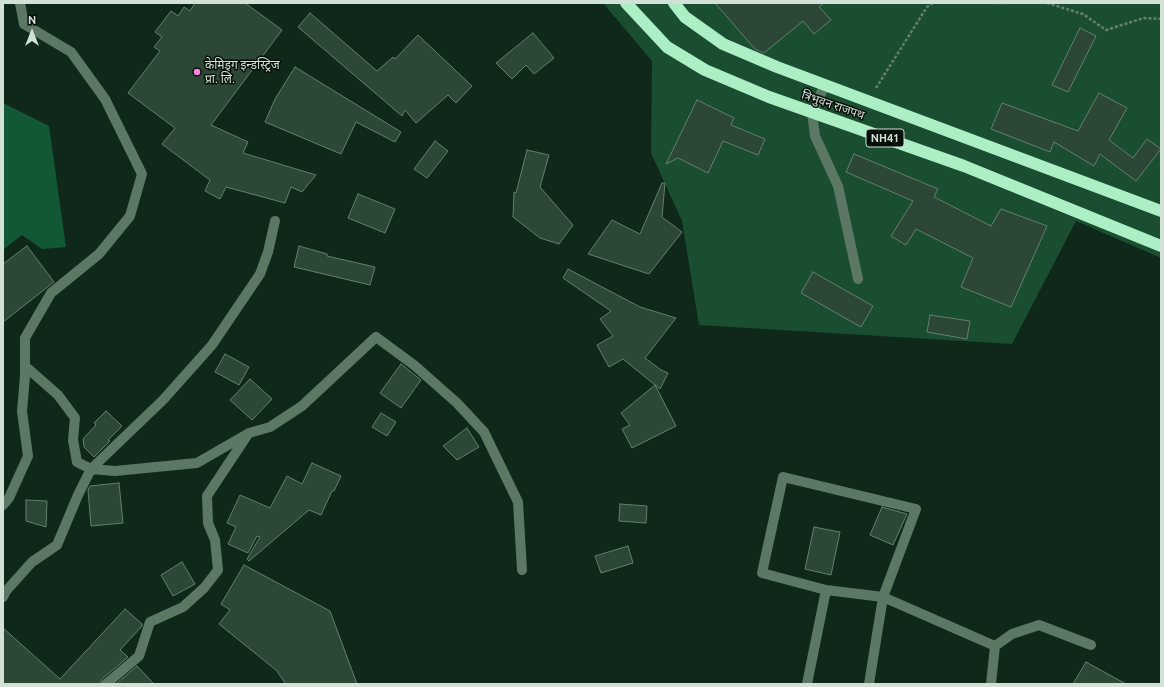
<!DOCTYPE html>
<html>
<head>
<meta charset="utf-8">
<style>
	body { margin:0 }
	#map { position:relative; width:1164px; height:687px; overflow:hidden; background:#0f2819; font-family:Ubuntu,sans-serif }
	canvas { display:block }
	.frame { position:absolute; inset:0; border:4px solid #d2e1d6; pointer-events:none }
	.north { position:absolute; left:12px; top:12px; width:40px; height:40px; -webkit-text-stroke:3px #050e08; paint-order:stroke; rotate:0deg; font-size:11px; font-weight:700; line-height:16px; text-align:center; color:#d2e1d6 }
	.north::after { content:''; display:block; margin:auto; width:14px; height:18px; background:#d2e1d6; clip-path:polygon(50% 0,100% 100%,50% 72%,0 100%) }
</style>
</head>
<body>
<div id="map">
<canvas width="1164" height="687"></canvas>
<div class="frame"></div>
<div class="north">N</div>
</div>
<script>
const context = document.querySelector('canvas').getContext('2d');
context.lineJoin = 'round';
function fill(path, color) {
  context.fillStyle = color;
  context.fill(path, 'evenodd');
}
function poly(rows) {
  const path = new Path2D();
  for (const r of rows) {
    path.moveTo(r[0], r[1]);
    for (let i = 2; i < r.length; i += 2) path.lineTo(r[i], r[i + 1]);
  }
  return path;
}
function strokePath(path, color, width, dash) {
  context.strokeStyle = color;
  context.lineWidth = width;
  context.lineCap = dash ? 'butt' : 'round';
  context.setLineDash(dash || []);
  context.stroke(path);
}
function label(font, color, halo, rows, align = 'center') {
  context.font = font + ' Ubuntu,"Noto Sans Devanagari",sans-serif';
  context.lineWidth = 3;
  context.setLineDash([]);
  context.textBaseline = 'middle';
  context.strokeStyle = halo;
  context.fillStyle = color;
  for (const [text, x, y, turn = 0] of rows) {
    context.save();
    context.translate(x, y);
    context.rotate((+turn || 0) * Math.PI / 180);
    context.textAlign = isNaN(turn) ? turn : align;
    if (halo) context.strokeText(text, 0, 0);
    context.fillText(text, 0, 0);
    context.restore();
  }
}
fill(poly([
	[603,3,1161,3,1161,258,1076,221,1012,344,699,325,682,221,651,153,652,61]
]), '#1a4e31');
fill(poly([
	[3,103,49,126,66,247,42,249,22,235,3,250]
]), '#135835');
const building = poly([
	[195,3,245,3,282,30,211,125,248,142,243,153,316,175,302,192,291,187,285,203,226,187,220,199,205,191,210,180,162,144,175,128,128,93,160,51,154,47,162,37,155,32,171,11,178,16,184,7,190,11,195,3],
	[715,3,824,3,819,7,831,20,814,34,803,21,764,53,755,49,715,3],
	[310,13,377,71,393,57,395,59,418,35,472,86,456,103,448,95,416,123,405,110,402,116,298,27,310,13],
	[1080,28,1096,36,1068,92,1052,85,1080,28],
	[533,33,554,58,534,74,526,65,512,79,496,63,533,33],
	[295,67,401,132,395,142,356,122,341,154,265,122,275,99,295,67],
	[1099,93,1127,108,1109,140,1133,158,1147,139,1161,149,1136,181,1100,154,1094,166,1054,142,1050,152,991,129,1002,103,1078,131,1099,93],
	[697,100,734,118,731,125,765,139,758,155,723,141,708,173,678,158,666,164,697,100],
	[435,141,448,151,427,178,414,169,435,141],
	[527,150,549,155,540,187,573,225,559,244,540,238,513,217,514,192,516,193,527,150],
	[854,154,938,189,934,197,991,226,1001,209,1047,226,1011,307,961,287,973,258,916,229,906,245,891,236,913,201,846,172,854,154],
	[662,183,665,183,662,217,682,232,649,274,588,254,612,220,640,234,662,183],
	[358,194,395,209,385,233,348,218,358,194],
	[27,246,54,282,3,322,3,264,27,246],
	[299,246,327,254,327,256,375,267,370,285,294,267,299,246],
	[568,269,640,307,676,318,645,358,661,370,668,373,660,389,623,359,609,367,597,345,613,336,600,319,611,311,563,278,568,269],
	[813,272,873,306,861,327,801,293,813,272],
	[930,315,970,321,967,339,927,332,930,315],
	[225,354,249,367,239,385,215,372,225,354],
	[401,364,421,380,401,408,380,393,401,364],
	[250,379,272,399,252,420,230,400,250,379],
	[655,385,676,426,632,448,622,429,630,425,621,413,655,385],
	[106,411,122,426,108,440,110,441,94,457,84,447,83,439,96,425,94,423,106,411],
	[381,413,396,422,387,436,372,427,381,413],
	[467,428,479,447,457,460,443,446,467,428],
	[312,463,341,476,334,491,332,491,321,515,309,510,249,561,247,559,260,537,257,536,248,553,228,544,236,527,227,523,240,495,270,508,287,476,302,484,312,463],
	[119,483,123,523,91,526,88,490,90,486,119,483],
	[26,500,47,501,46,527,26,521,26,500],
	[620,504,647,506,646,523,619,521,620,504],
	[882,507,907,514,893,545,870,535,882,507],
	[814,527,840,532,831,575,805,569,814,527],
	[628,546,633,563,601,573,595,556,628,546],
	[182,562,195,584,173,596,161,575,182,562],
	[244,565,330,611,357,684,286,684,276,670,219,624,230,610,221,604,244,565],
	[125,609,142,624,142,626,120,650,128,657,102,679,100,684,3,684,3,628,60,679,125,609],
	[1086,662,1126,684,1073,684,1086,662],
	[137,666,154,684,116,684,137,666]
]);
fill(building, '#2d4736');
strokePath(building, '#64806d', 1);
strokePath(poly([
	[994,3,1010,3],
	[1047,3,1083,14,1106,30,1144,18,1161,19],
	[876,88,927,7,933,3]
]), '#697d70', 2.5, [3, 2]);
strokePath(poly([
	[825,85,812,112,815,136,838,186,858,279],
	[25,366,58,395,75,418,73,440,77,462,91,469,115,471,197,463,249,433,270,427,302,406,376,337,414,365,457,403,484,432,518,502,522,570],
	[783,477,916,509,883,597,826,590,762,573,783,477],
	[3,505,9,498,28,456,22,411,25,376,25,338,51,293,99,254,130,216,142,174,105,99,71,52,24,24,20,3],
	[3,597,6,591,32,562,57,545,78,495,91,469,163,400,212,345,260,274,268,252,275,221],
	[995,646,1012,634,1039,625,1091,645],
	[106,684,139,656,150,622,183,607,204,588,218,570,215,540,208,523,207,496,248,434],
	[807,684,826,590],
	[869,684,883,597,995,646,991,684]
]), '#5d7765', 10);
strokePath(poly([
	[626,3,667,47,705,70,769,97,964,166,1161,246],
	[674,3,685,17,723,44,777,67,1161,211]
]), '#acefc4', 12);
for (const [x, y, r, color] of [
	[197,72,4,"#fc86e3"]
]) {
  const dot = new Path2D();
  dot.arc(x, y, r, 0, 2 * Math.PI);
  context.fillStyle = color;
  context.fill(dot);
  strokePath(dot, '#050e08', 1.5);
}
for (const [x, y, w] of [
	[885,138,38]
]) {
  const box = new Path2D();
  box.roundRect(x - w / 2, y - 9, w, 18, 3);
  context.fillStyle = '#050e08';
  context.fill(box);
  strokePath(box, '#d2e1d6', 1);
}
label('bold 11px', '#d2e1d6', null, [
	["NH41",885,138]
]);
label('12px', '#d2e1d6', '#050e08', [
	["केमिड्रग इन्डस्ट्रिज",205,65],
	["प्रा. लि.",205,79]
], 'left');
label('12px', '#d2e1d6', '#050e08', [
	["त्रिभुवन राजपथ",833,105,19]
]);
</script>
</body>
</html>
